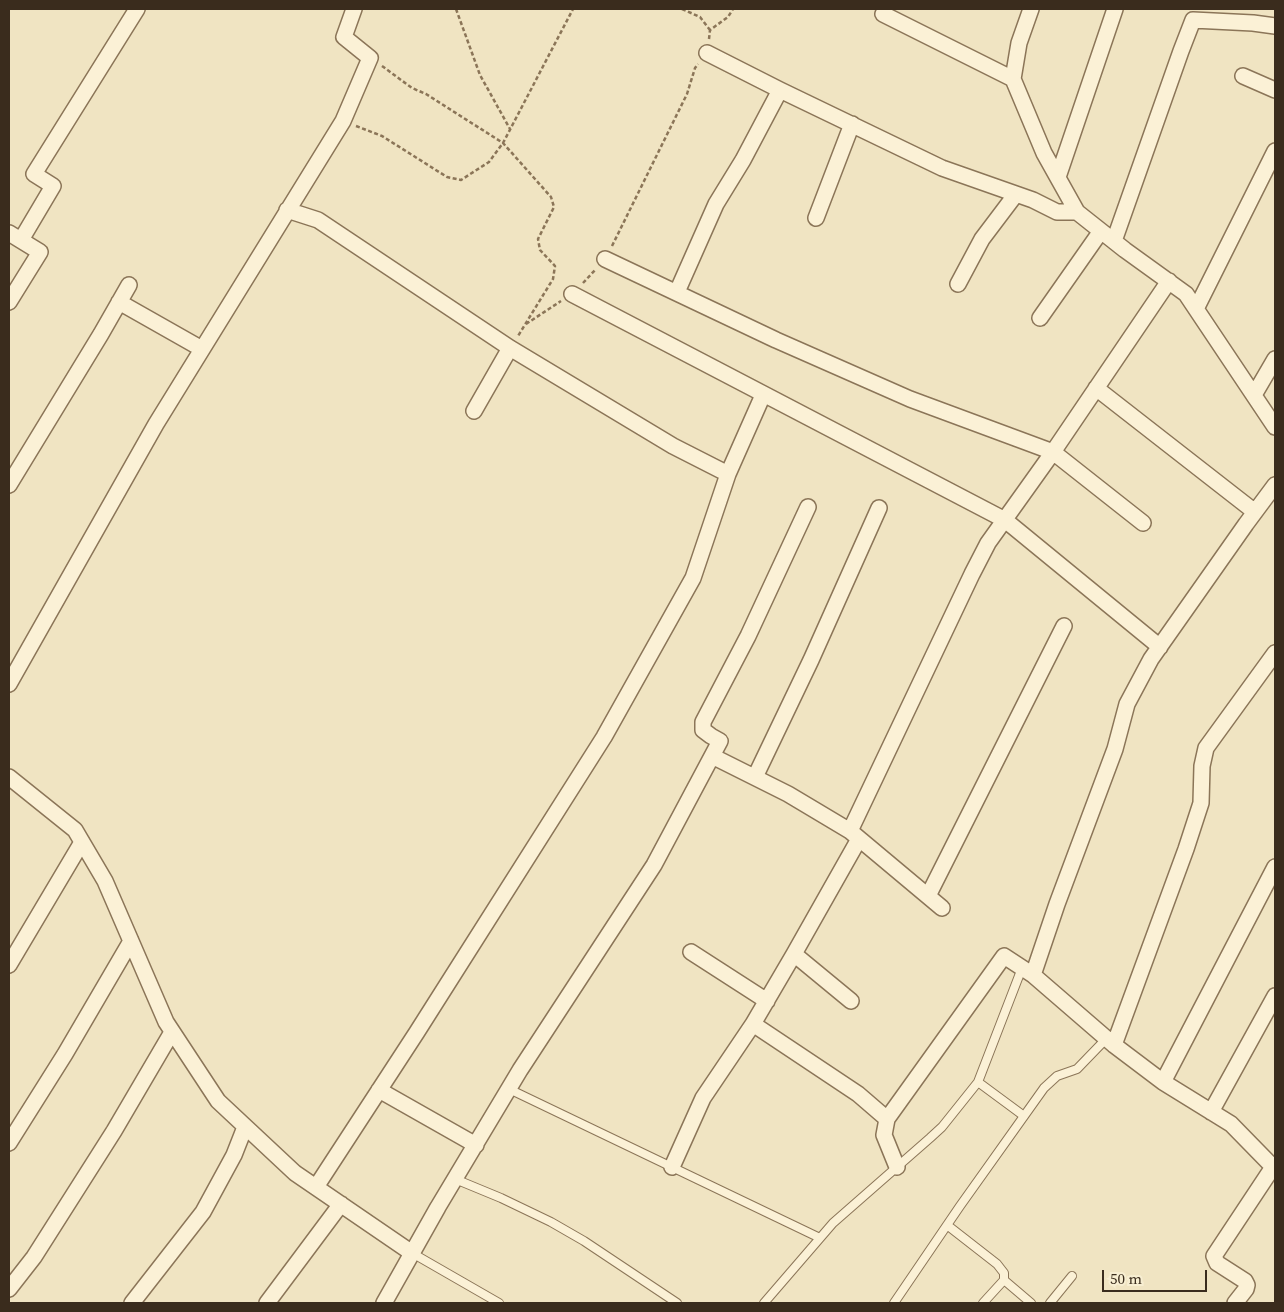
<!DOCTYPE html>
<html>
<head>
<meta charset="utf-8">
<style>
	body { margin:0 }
	#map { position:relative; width:1284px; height:1312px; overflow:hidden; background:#f0e4c2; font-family:"Source Serif 4",serif }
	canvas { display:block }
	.frame { position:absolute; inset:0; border:10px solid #3a2c1d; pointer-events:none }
	.scale { position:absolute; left:1102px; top:1270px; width:105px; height:22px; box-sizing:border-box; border:2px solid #3a2c1d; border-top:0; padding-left:6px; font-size:15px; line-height:18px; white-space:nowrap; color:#3a2c1d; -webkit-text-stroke:4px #f7eed2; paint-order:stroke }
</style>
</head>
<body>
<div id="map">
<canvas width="1284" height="1312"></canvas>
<div class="frame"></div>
<div class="scale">50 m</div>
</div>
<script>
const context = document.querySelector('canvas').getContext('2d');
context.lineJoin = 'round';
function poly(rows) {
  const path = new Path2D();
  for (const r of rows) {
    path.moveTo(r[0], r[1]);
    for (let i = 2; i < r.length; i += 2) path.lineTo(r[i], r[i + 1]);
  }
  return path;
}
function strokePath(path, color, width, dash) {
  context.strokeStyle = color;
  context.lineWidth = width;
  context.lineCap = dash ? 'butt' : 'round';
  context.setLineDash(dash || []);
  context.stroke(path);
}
const service = poly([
	[978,1082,1024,1116],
	[509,1089,820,1238],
	[455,1179,501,1198,551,1222,584,1241,677,1303],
	[947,1225,997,1264,1004,1273,1004,1280,983,1303],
	[412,1253,499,1303],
	[1004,1280,1031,1303],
	[764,1303,833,1223,930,1138,942,1127,978,1082,1022,968],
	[894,1303,960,1206,1044,1088,1057,1076,1077,1069,1106,1039],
	[1050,1303,1072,1276]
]);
const minor = poly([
	[1031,9,1019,43,1013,79,1044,153,1077,212,1125,250,1186,294,1275,427],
	[883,14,1013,79],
	[707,53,780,90,942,168,1033,200,1057,212,1077,212],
	[1243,76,1275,90],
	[1058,177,1115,9],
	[287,210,318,220,510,348,673,446,728,474],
	[816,218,852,124],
	[9,233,40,252,9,302],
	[21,240,53,186,34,174,137,9],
	[1114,241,1181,51,1193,20,1253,23,1275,26],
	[605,259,776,340,910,399,1053,452,1143,523],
	[958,284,982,239,1016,194],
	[677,292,716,204,743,160,780,90],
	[572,294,1005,520,1160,647],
	[119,302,202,349],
	[1196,309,1275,151],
	[1040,318,1101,231],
	[1096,388,1255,512],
	[1254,395,1275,359],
	[474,411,510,348],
	[9,485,101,334,129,285],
	[9,684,156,424,343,121,370,58,344,37,354,9],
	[712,756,788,794,850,831,942,908],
	[9,777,75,830,105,881,166,1022,218,1101,295,1173,412,1253],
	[755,777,811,660,879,508],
	[850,831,972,574,988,543,1053,452,1169,281],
	[928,896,1064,626],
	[691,952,767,1001],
	[794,954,851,1001],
	[9,965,82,842],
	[1033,975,1057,904,1115,749,1127,704,1151,659,1246,524,1275,485],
	[753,1024,858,1094,887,1119],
	[1114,1045,1186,849,1201,803,1202,766,1206,748,1275,653],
	[1163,1082,1275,867],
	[379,1090,476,1145],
	[1211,1112,1275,996],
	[9,1143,65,1054,131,941],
	[672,1167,703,1098,753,1024,794,954,859,839],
	[897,1167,884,1135,887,1119,1004,956,1033,975,1114,1045,1163,1082,1231,1124,1275,1169],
	[316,1187,417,1032,604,737,693,578,728,474,763,395],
	[9,1289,34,1257,114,1131,172,1032],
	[132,1303,203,1212,234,1155,245,1127],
	[267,1303,341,1204],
	[384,1303,438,1207,520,1070,654,865,720,741,711,736,703,730,703,722,748,636,808,507],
	[1235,1303,1246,1289,1247,1285,1245,1281,1217,1263,1214,1256,1273,1167]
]);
strokePath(service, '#8b7558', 10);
strokePath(minor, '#8b7558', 18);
strokePath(poly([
	[456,9,480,75,510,129],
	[682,9,700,17,710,30],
	[709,39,710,30,728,17,733,9],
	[382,66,412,88,426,94,503,143,551,197,554,207,538,239,540,250,555,266,553,279,518,336],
	[356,126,382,136,447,177,461,180,489,162,503,143,573,9],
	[612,246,687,94,695,68,698,64],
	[583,283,596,269],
	[526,324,561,301]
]), '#8b7558', 2.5, [4, 2.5]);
strokePath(service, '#fbf1d6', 8);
strokePath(minor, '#fbf1d6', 15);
</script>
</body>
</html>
